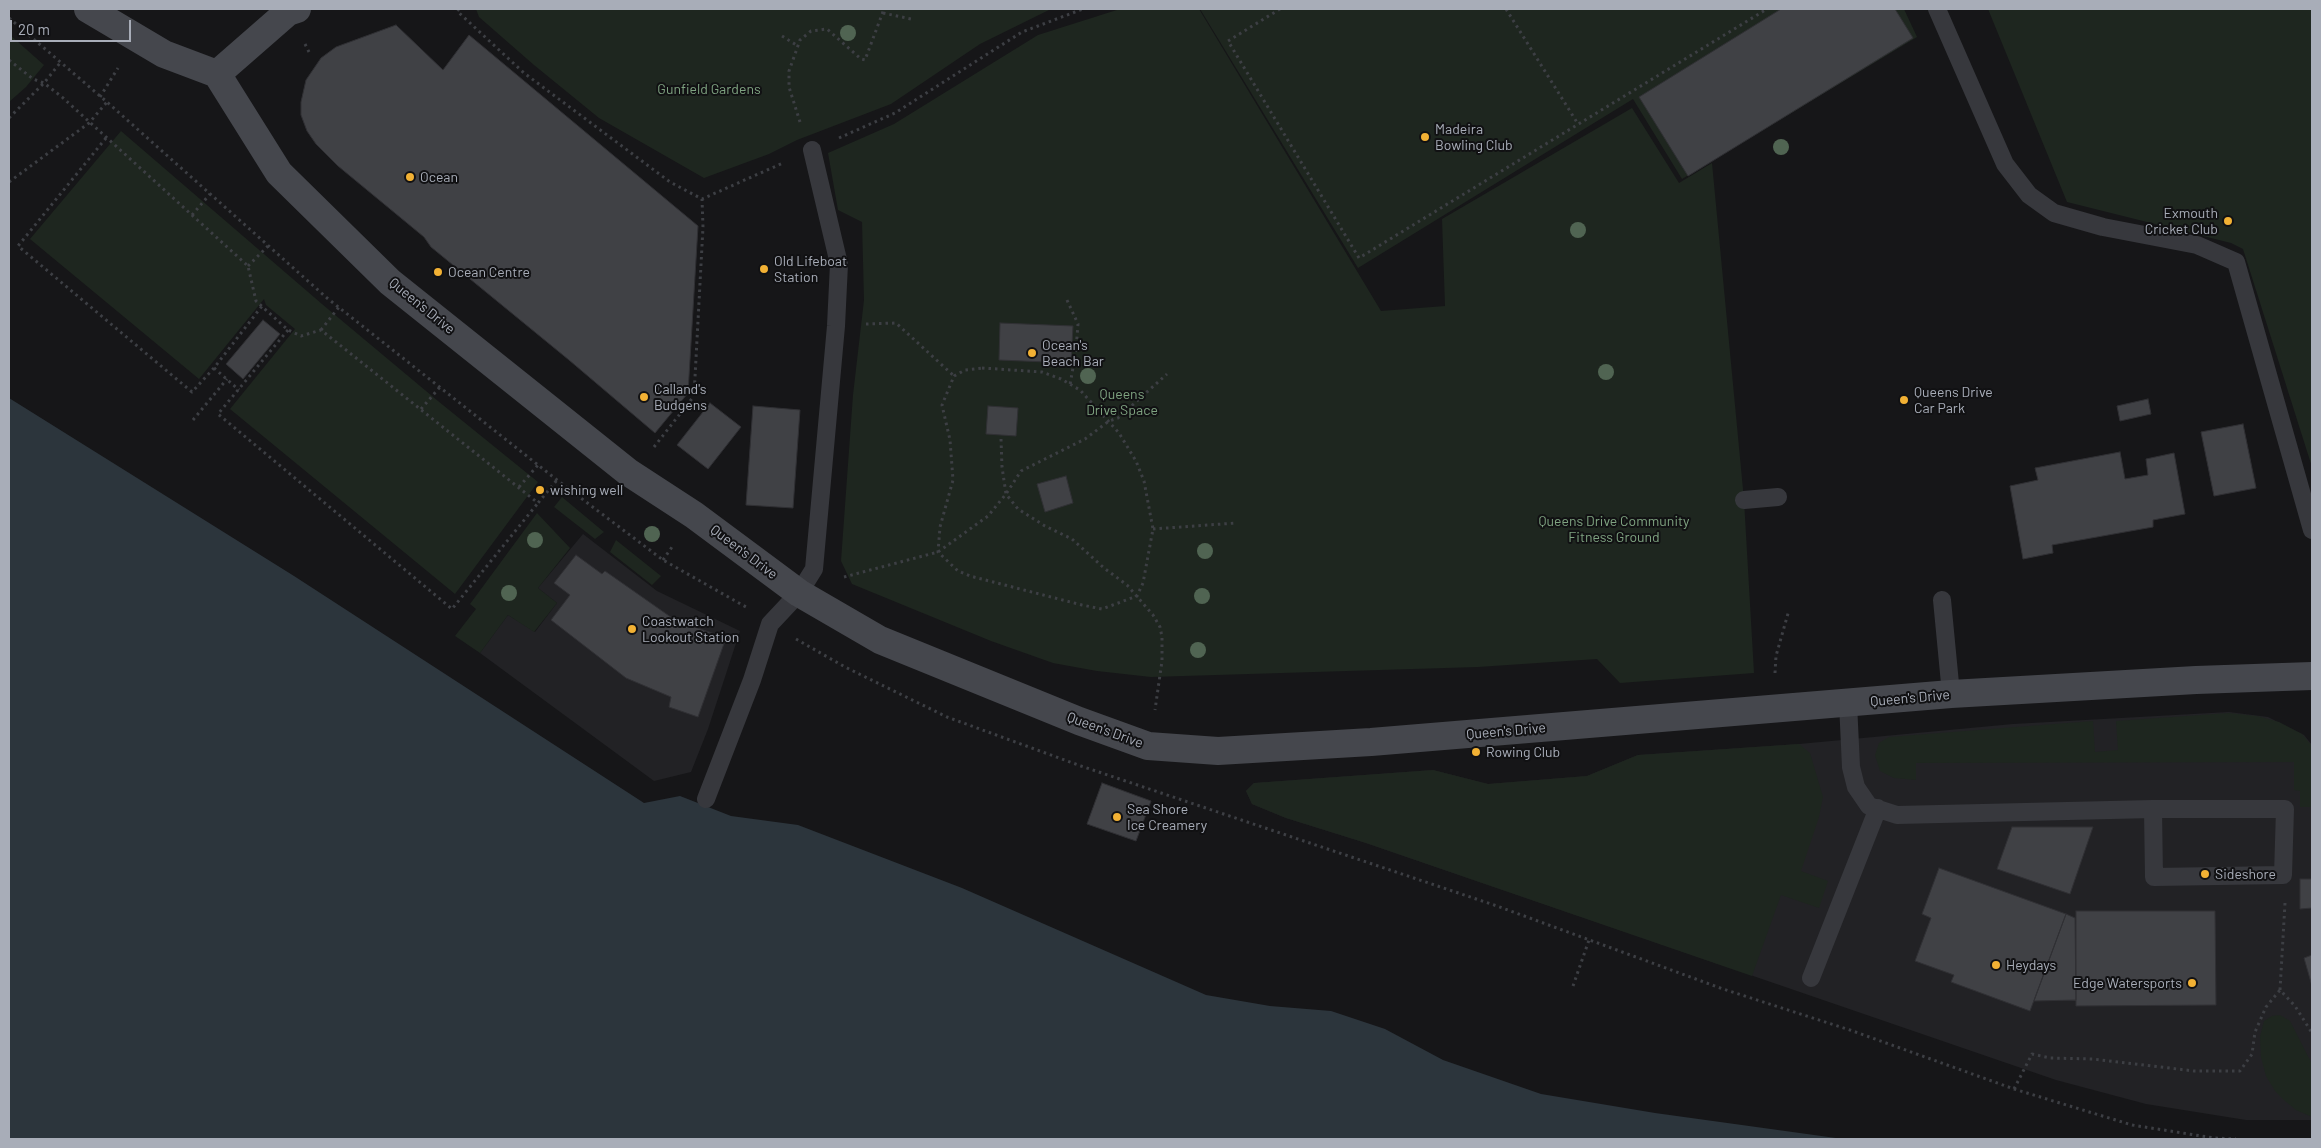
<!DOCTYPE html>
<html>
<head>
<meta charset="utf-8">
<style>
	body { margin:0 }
	#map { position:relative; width:2321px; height:1148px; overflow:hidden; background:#161618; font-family:Barlow,sans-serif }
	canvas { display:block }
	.frame { position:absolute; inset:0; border:10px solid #a8adb8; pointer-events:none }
	.scale { position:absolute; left:10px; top:20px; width:121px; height:22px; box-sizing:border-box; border:2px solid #a8adb8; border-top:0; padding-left:6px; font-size:15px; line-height:18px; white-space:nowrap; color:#a8adb8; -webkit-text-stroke:4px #111113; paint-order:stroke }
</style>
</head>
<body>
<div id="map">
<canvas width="2321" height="1148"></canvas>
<div class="frame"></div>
<div class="scale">20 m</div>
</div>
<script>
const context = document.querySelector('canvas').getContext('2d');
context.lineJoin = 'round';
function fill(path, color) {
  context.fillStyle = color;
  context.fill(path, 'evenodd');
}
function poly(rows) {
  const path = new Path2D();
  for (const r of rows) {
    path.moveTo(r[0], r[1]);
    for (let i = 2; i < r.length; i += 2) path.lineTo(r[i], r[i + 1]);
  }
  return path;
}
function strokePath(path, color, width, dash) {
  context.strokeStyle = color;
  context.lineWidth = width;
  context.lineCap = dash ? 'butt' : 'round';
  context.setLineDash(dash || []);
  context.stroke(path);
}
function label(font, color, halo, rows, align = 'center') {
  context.font = font + ' Barlow,sans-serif';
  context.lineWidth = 4;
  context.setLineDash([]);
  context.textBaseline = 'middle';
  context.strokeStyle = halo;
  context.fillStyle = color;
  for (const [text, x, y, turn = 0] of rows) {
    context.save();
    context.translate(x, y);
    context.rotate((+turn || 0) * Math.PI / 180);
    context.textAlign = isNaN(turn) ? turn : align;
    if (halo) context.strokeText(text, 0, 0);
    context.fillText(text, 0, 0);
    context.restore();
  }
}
fill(poly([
	[583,534,657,591,740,631,708,729,691,772,654,781,480,653,508,615,535,632,557,603,538,588],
	[2229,712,2268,717,2304,735,2312,745,2312,1120,2246,1120,2146,1104,2056,1080,1366,843,1286,818,1252,804,1246,791,1254,783,1433,770,1488,784,1587,776,1638,755,1799,744,2013,724]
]), '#222225');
fill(poly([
	[476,9,1051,9,980,44,891,104,797,140,769,154,704,178,599,118,534,65,479,17],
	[1120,9,1199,9,1381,311,1445,306,1442,219,1632,108,1679,183,1712,163,1744,500,1754,673,1620,683,1597,659,1478,667,1151,677,1097,671,1053,663,991,641,852,584,841,561,853,395,864,300,862,222,838,210,828,153,894,124,1038,35],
	[1200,9,1904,9,1917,37,1682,179,1633,99,1358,268],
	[1988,9,2312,9,2312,467,2243,249,2231,243,2067,202],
	[9,34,44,65,26,87,9,102],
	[121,131,322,304,438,401,538,482,455,594,230,409,295,329,266,305,264,299,199,379,30,239],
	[562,497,604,532,595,539,554,507],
	[537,513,570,548,538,588,557,603,534,632,508,615,480,653,455,636,476,609,470,604],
	[616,540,661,576,652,585,610,552],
	[2229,713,2257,716,2279,722,2302,734,2312,746,2312,807,2300,807,2300,791,2294,790,2294,762,1916,763,1916,780,1894,778,1880,771,1875,755,1879,743,1889,737,2093,721,2095,752,2118,750,2116,721],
	[1799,744,1810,753,1823,797,1819,817,1801,871,1828,881,1819,908,1781,895,1752,976,1366,843,1286,818,1252,804,1246,791,1254,783,1433,770,1488,784,1587,776,1638,755],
	[2280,1015,2290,1021,2312,1064,2312,1117,2296,1110,2285,1101,2275,1091,2266,1076,2261,1057,2260,1037,2264,1021,2272,1016]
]), '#1e261f');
fill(poly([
	[9,398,294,576,644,803,680,796,731,816,798,825,962,888,1206,995,1270,1006,1331,1011,1385,1029,1443,1060,1541,1094,1655,1113,1843,1139,9,1139]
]), '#2c353c');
const building = poly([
	[1781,9,1895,9,1913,38,1688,176,1639,97,1781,9],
	[396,25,443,70,469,35,698,226,688,393,655,433,569,360,431,247,424,237,338,166,316,144,307,131,301,115,301,102,306,80,321,58,336,47,396,25],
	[263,320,280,334,243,379,226,364,263,320],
	[1000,323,1073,326,1071,363,999,360,1000,323],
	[2148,399,2151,414,2120,421,2117,406,2148,399],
	[710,403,741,427,708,469,677,445,710,403],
	[753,406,800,410,793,508,746,505,753,406],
	[988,406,1018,408,1016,436,986,434,988,406],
	[2243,424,2256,488,2214,496,2201,432,2243,424],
	[2120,452,2125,479,2148,475,2146,459,2174,453,2185,514,2153,520,2153,527,2052,545,2053,553,2023,559,2010,486,2038,480,2035,468,2120,452],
	[1066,476,1073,503,1045,512,1037,484,1066,476],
	[576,555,602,574,605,571,675,620,726,638,698,717,669,707,671,697,626,678,551,620,570,595,554,583,576,555],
	[1102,783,1151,801,1136,841,1087,824,1102,783],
	[2012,827,2093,827,2070,894,1997,869,2012,827],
	[1939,868,2066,914,2030,1011,1951,982,1954,975,1915,961,1931,918,1922,914,1939,868],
	[2300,879,2312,879,2312,908,2300,909,2300,879],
	[2076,911,2215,911,2216,1005,2076,1006,2076,911],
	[2066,914,2075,918,2076,1000,2034,1001,2066,914],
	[2312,955,2312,986,2304,958,2312,955]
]);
fill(building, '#404145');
strokePath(building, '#303034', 1);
strokePath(poly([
	[459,9,457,11,524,73,670,182,702,199,783,163],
	[1280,9,1228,41,1359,258,1767,9],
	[1506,9,1578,124],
	[883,13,911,19],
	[9,18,107,102,327,298,557,480,663,560,746,607],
	[782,36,798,46],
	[305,44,309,52],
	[9,60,33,79,44,83,62,97,248,266,256,301,288,330,301,336,321,330,538,503,557,480],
	[100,97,118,68],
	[9,118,44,83,60,63],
	[800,122,789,87,789,71,800,40,811,31,827,29,861,59,865,60,884,9],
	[106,138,18,246,192,392,214,368,262,306],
	[839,138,895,113,1022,32,1083,9],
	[9,182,89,123,107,102],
	[192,215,210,194],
	[248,266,268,246],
	[1067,300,1078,324,1076,350,1070,385],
	[866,324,896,323,954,376],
	[288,330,218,414,452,609,538,503],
	[321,330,339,307],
	[214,368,239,390],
	[982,368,1042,372,1061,379,1080,390,1119,433,1136,461,1144,481,1153,529,1143,583,1137,596,1102,609,1082,605,970,576,958,571,938,552,940,527,953,480,950,440,942,405,954,376,965,370,982,368],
	[421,409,440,387],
	[193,420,227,379],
	[1001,439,1002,467,1006,494,1018,509,1045,526,1072,539,1104,568,1127,585,1153,615,1160,627,1162,637,1162,661,1155,710],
	[654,447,694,396,703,227,702,199],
	[519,487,538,465],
	[1153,529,1236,523],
	[663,560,674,544],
	[844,577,938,552,988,516,1006,494,1021,471,1085,439,1109,421,1118,418,1167,374],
	[796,639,845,667,947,717,1081,766,1497,906,1723,989,1850,1030,2014,1089,2132,1125,2214,1138,2236,1139],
	[1775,673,1776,656,1789,610],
	[2285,903,2280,990,2295,1006,2312,1033],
	[1573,986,1589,940],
	[2014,1089,2032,1054,2050,1058,2093,1059,2194,1071,2240,1071,2252,1054,2255,1032,2266,1007,2280,990]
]), '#3d3f44', 3, [2.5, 4]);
strokePath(poly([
	[1937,9,2005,164,2029,195,2054,213,2103,227,2197,245,2236,262,2312,530],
	[1744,500,1778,497],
	[1942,600,1951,694],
	[1848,703,1851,767,1856,787,1869,806,1897,815,2153,809,2285,809,2283,875,2154,877,2153,809],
	[706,799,752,680,770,624,799,593,814,569,836,326,839,264,812,150],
	[1811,978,1878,808]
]), '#37383d', 18);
strokePath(poly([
	[88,9,164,54,217,74],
	[217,74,279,173,390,282,628,472,694,515,799,593,880,640,1079,721,1148,746,1218,751,1371,742,1951,694,2196,680,2312,676],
	[217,74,288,12,297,9]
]), '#45474d', 28);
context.fillStyle = '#506452';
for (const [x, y] of [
	[848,33],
	[1781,147],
	[1578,230],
	[1606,372],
	[1088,376],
	[652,534],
	[535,540],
	[1205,551],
	[509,593],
	[1202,596],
	[1198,650]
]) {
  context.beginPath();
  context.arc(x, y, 8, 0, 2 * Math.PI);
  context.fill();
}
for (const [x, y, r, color] of [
	[1425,137,5,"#f2b134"],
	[410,177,5,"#f2b134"],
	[2228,221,5,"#f2b134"],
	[764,269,5,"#f2b134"],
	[438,272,5,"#f2b134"],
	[1032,353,5,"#f2b134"],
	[644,397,5,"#f2b134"],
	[1904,400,5,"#f2b134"],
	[540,490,5,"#f2b134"],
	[632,629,5,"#f2b134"],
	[1476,752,5,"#f2b134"],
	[1117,817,5,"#f2b134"],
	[2205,874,5,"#f2b134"],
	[1996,965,5,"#f2b134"],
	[2192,983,5,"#f2b134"]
]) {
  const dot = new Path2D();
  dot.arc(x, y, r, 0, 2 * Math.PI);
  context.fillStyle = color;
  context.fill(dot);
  strokePath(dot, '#111113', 2);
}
label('14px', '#7fa381', '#111113', [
	["Gunfield Gardens",709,89],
	["Queens",1122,394],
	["Drive Space",1122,410],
	["Queens Drive Community",1614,521],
	["Fitness Ground",1614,537]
]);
label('14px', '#a8adb8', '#111113', [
	["Madeira",1435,129],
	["Bowling Club",1435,145],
	["Ocean",420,177],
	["Exmouth",2218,213,"right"],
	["Cricket Club",2218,229,"right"],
	["Old Lifeboat",774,261],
	["Station",774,277],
	["Ocean Centre",448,272],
	["Ocean's",1042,345],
	["Beach Bar",1042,361],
	["Calland's",654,389],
	["Budgens",654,405],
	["Queens Drive",1914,392],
	["Car Park",1914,408],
	["wishing well",550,490],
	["Coastwatch",642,621],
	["Lookout Station",642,637],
	["Rowing Club",1486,752],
	["Sea Shore",1127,809],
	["Ice Creamery",1127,825],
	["Sideshore",2215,874],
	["Heydays",2006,965],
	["Edge Watersports",2182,983,"right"]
], 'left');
label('14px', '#a8adb8', '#111113', [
	["Queen's Drive",422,306,39],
	["Queen's Drive",744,552,37],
	["Queen's Drive",1910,698,-5],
	["Queen's Drive",1105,730,20],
	["Queen's Drive",1506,731,-5]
]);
</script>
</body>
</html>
